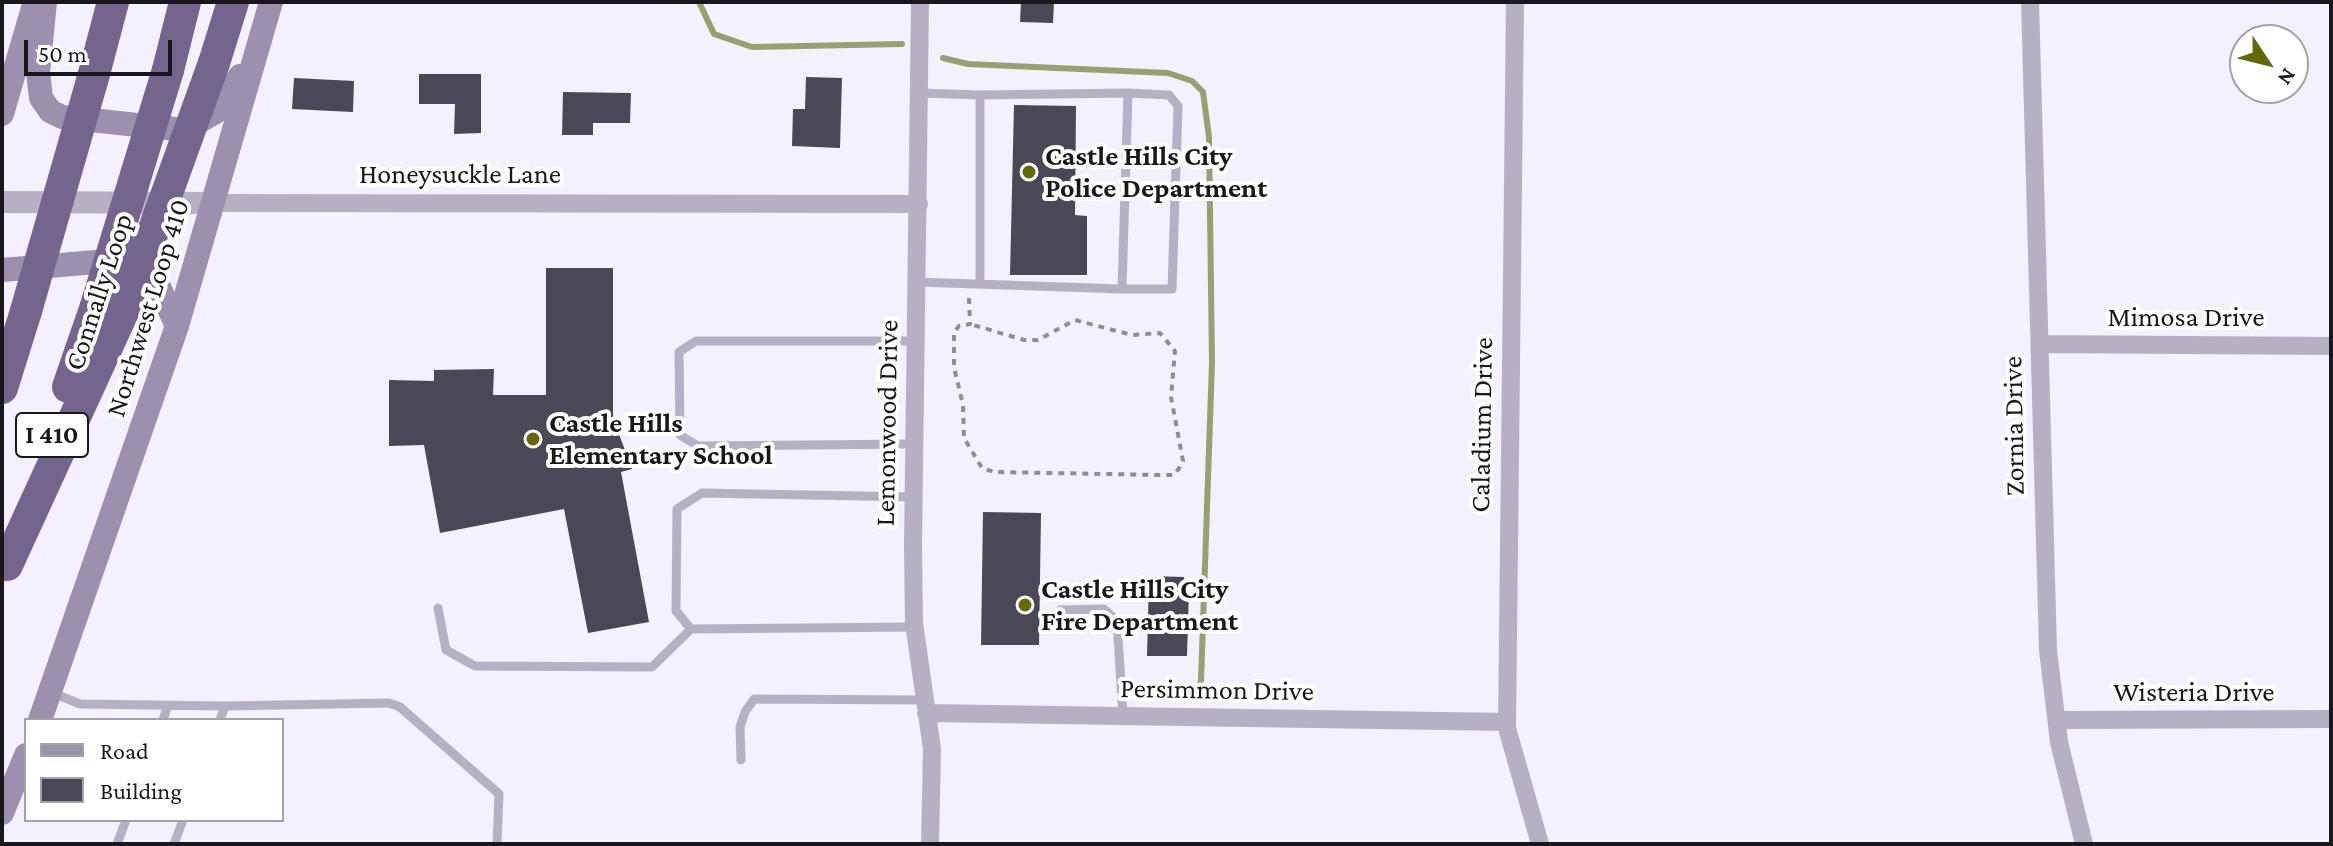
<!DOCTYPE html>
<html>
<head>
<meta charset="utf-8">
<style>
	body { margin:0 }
	#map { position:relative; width:2333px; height:846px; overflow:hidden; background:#f4f0fd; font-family:"Crimson Pro",serif }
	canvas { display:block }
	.frame { position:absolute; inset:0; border:4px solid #19171c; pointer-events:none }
	.legend { position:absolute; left:24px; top:718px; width:260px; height:104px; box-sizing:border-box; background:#fff; border:2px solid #a3a2a4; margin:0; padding:10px 14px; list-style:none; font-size:24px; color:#19171c }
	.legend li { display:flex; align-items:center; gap:16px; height:40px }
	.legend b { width:40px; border:2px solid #a3a2a4 }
	.north { position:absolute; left:2229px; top:24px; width:80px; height:80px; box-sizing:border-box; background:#fff; border:2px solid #a3a2a4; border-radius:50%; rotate:125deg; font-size:22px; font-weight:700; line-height:32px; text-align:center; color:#19171c }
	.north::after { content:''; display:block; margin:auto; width:28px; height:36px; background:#656806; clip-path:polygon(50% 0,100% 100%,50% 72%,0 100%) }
	.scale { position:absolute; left:24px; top:40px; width:148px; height:36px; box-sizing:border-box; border:4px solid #19171c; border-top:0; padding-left:10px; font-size:24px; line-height:28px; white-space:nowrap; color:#19171c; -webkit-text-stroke:6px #fff; paint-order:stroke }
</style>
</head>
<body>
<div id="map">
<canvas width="2333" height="846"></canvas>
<div class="frame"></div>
<ul class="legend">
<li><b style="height:10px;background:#9b90ad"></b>Road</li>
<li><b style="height:22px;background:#4b4754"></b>Building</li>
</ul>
<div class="north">N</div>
<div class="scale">50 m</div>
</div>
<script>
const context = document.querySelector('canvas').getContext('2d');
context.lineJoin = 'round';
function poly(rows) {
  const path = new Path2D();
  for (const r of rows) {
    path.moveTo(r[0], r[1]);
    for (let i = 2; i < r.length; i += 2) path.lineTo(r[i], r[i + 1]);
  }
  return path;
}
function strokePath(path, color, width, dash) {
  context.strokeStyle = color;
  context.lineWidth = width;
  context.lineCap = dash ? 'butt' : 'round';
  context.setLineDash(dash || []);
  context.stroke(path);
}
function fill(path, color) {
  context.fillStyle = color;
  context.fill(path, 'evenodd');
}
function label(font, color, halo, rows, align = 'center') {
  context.font = font + ' "Crimson Pro",serif';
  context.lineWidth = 8;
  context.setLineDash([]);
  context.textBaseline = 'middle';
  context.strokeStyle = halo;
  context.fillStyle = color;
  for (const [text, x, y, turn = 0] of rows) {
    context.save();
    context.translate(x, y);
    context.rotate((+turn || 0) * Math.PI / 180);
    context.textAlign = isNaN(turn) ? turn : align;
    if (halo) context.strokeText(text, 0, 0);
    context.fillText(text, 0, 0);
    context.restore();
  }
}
strokePath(poly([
	[699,2,714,34,752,47,902,44],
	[943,58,968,64,1168,73,1192,81,1203,92,1209,137,1212,362,1201,681,1198,691]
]), '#9a9e70', 6);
fill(poly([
	[1021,2,1054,2,1053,23,1020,22],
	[419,74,481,74,481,133,454,134,455,104,419,104],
	[806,77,842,78,840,148,792,146,793,109,805,109],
	[294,78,354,81,353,112,292,109],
	[563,92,631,93,630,123,593,123,593,135,562,135],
	[1014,105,1076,106,1075,215,1087,216,1087,275,1010,275],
	[546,268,613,268,613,418,632,469,621,472,649,622,588,633,564,509,440,533,424,445,389,446,389,380,434,381,434,370,494,369,493,395,546,395],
	[983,512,1041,513,1039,645,981,645],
	[1149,576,1184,577,1184,588,1189,589,1187,656,1147,656]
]), '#4b4754');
strokePath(poly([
	[969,298,970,324,959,326,954,332,954,367,963,405,964,438,982,468,994,472,1161,475,1174,475,1180,467,1183,461,1171,397,1175,351,1160,333,1132,335,1075,320,1038,340,1024,340,970,324]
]), '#8f8c95', 4, [6, 6]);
strokePath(poly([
	[920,93,980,95,1128,93,1169,95,1178,106,1172,289,1122,289,1128,93],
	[980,95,980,284],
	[917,282,1122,289],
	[914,444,698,446,680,435,679,352,696,341,916,341],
	[914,497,702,493,677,509,676,611,691,629,915,627],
	[438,608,446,650,475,666,652,667,691,629],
	[1060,610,1104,609,1117,621,1123,716],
	[53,693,80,704,225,706,220,720],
	[225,706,389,703,400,707,499,794,497,844],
	[163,720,168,705],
	[741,760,740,727,745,712,754,699,924,700],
	[117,844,126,820],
	[174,844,183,820]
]), '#b7b0c4', 9);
strokePath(poly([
	[920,2,913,546,914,623,932,749,930,844],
	[1515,2,1507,728,1540,844],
	[2030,2,2048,650,2059,742,2084,844],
	[214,203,919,204],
	[2040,344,2331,346],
	[926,713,1507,722],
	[2057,720,2331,719]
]), '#b7b0c4', 18);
strokePath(poly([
	[2,202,214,203]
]), '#b7b0c4', 22);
strokePath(poly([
	[45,2,38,72,41,98,50,111,62,117,185,130,219,110,240,76],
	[2,114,33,8],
	[2,270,96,262,128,264,159,287,177,326],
	[40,720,177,326,271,2],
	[2,813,26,755]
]), '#9b90ad', 24);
strokePath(poly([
	[214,63,233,2],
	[168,70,185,2],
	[94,74,113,2],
	[68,387,96,306],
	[2,388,26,311],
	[7,565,128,301]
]), '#74658e', 32);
strokePath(poly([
	[128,301,214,63],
	[96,306,168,70],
	[26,311,94,74]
]), '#74658e', 32);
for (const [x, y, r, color] of [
	[1029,172,8,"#656806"],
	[533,439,8,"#656806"],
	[1025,605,8,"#656806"]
]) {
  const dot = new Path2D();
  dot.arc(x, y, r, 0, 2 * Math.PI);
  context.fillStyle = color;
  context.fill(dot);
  strokePath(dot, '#fff', 3);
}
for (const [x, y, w] of [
	[52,435,72]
]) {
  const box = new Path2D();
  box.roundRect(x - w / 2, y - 22, w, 44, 6);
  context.fillStyle = '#fff';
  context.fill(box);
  strokePath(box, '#19171c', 2);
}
label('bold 26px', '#19171c', null, [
	["I 410",52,435]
]);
label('bold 28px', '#19171c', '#fff', [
	["Castle Hills City",1045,156],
	["Police Department",1045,188],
	["Castle Hills",549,423],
	["Elementary School",549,455],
	["Castle Hills City",1041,589],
	["Fire Department",1041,621]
], 'left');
label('28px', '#19171c', '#fff', [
	["Honeysuckle Lane",460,174],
	["Connally Loop",99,292,-72],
	["Northwest Loop 410",148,308,-73],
	["Mimosa Drive",2186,317],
	["Lemonwood Drive",887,423,-89],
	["Caladium Drive",1482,425,-89],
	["Zornia Drive",2014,426,-91],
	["Persimmon Drive",1217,690,1],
	["Wisteria Drive",2194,692]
]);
</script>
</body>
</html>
